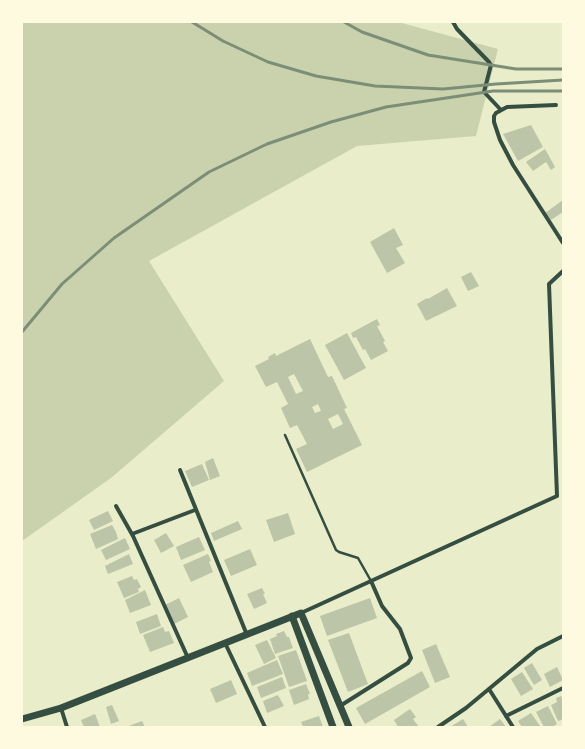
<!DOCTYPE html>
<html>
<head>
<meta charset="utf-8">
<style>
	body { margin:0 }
	#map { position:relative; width:585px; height:749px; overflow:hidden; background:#e9edc9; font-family:Jost,sans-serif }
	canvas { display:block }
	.frame { position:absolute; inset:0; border:23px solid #fefae0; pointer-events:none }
</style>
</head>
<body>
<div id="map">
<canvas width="585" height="749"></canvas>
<div class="frame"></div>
</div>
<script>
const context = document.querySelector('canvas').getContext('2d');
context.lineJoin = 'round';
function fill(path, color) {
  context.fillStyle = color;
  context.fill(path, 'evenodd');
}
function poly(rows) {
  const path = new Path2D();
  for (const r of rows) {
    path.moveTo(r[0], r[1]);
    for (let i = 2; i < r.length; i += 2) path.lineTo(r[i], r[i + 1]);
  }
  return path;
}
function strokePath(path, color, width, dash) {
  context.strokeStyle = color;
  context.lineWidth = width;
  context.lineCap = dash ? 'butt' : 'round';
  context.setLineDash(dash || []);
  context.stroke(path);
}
fill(poly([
	[22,22,398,22,498,49,476,136,357,146,149,261,224,381,111,478,22,541]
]), '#cad2ad');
fill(poly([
	[531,125,543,147,518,161,503,134],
	[545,149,555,167,551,170,546,162,533,171,526,162],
	[563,200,563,212,551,220,545,213],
	[394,228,403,245,396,248,405,263,387,273,370,242],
	[471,272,479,286,468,291,461,277],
	[447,288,457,306,426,321,417,304,427,298,428,299],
	[377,319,380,325,377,326,385,341,383,342,388,351,371,360,365,349,363,350,356,337,353,338,351,333],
	[347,333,366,368,344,380,325,345],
	[310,339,328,377,332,376,347,408,344,409,362,445,307,472,296,449,307,444,297,425,290,428,281,408,288,404,277,382,266,387,255,366,269,359,268,357,275,353,276,356],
	[294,374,303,391,296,394,288,377],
	[318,404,321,411,315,413,312,407],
	[338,414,343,424,333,429,328,419],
	[213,458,220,476,210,480,205,462],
	[202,464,209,480,192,487,185,471],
	[108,511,113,521,94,530,89,520],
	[288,513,295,534,274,542,266,520],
	[238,521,242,529,214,541,211,533],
	[112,525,116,532,118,539,96,549,90,534],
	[166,533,174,546,161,553,154,540],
	[199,537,205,550,181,560,176,547],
	[125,538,130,549,106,560,101,550],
	[250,549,257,565,231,576,224,560],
	[129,554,133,564,108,574,105,566],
	[208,554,211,561,209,562,213,572,191,582,183,565],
	[132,576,134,580,137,579,141,587,138,589,139,592,124,598,117,582],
	[262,588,265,594,263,594,267,603,254,609,247,594],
	[145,590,151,605,130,613,125,600],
	[179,598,188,617,174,624,165,605],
	[370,598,377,618,327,636,320,616],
	[157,614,161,626,140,634,136,622],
	[163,627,165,632,169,631,174,643,150,652,143,635],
	[284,631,287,637,289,637,293,648,275,654,270,639,277,636,276,634],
	[349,633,368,684,348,692,328,640],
	[267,640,276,658,264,664,255,645],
	[436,644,450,677,435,683,422,650],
	[296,650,307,681,289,687,278,656],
	[277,660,283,674,252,686,247,673],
	[532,663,542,680,534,685,524,668],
	[557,667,563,680,550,687,544,674],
	[422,671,430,687,365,724,356,708],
	[522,672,533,689,521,696,511,679],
	[282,677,286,688,261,698,257,687],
	[231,680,237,694,216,703,210,689],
	[306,684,310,694,308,694,309,699,294,705,289,690],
	[278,695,284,706,267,713,263,701],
	[561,696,563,701,563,719,558,721,551,705,557,702,556,698],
	[112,705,119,721,111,724,106,707],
	[548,706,557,724,552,727,544,727,536,712],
	[410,709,416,717,413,719,419,727,398,727,394,720],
	[531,713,540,726,538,727,522,727,518,721],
	[95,714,100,727,84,727,81,720],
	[319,716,323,727,303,727,301,722],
	[463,719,468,727,450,727],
	[500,719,506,727,489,727],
	[142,721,145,727,126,727]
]), '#bcc5a7');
strokePath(poly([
	[285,435,336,550,339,552,358,558,371,581]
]), '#344e41', 2.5);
strokePath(poly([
	[453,22,457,29,489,62,491,65,484,92,501,110],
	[556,105,507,107,496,113,494,116,494,122,500,140,513,165,563,243],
	[180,470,247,635],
	[116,506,133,536,188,658],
	[132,534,195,510],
	[301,613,557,496,549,284,563,271],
	[225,643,265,727],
	[489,689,513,727],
	[340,706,408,663,411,658,400,629,382,606,371,581],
	[61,708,67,727],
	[506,716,563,688],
	[438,727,466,708,537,649,563,636]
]), '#344e41', 4);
strokePath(poly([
	[292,616,333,727],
	[22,719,61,708,301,613,349,727]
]), '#344e41', 7);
strokePath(poly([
	[192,22,223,41,268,62,316,76,375,86,443,89,496,84,563,80],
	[344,22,362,32,428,55,516,69,563,69],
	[22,332,62,284,114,238,209,172,267,144,331,122,386,107,493,91,563,91]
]), '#7c8e77', 3);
</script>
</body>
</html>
